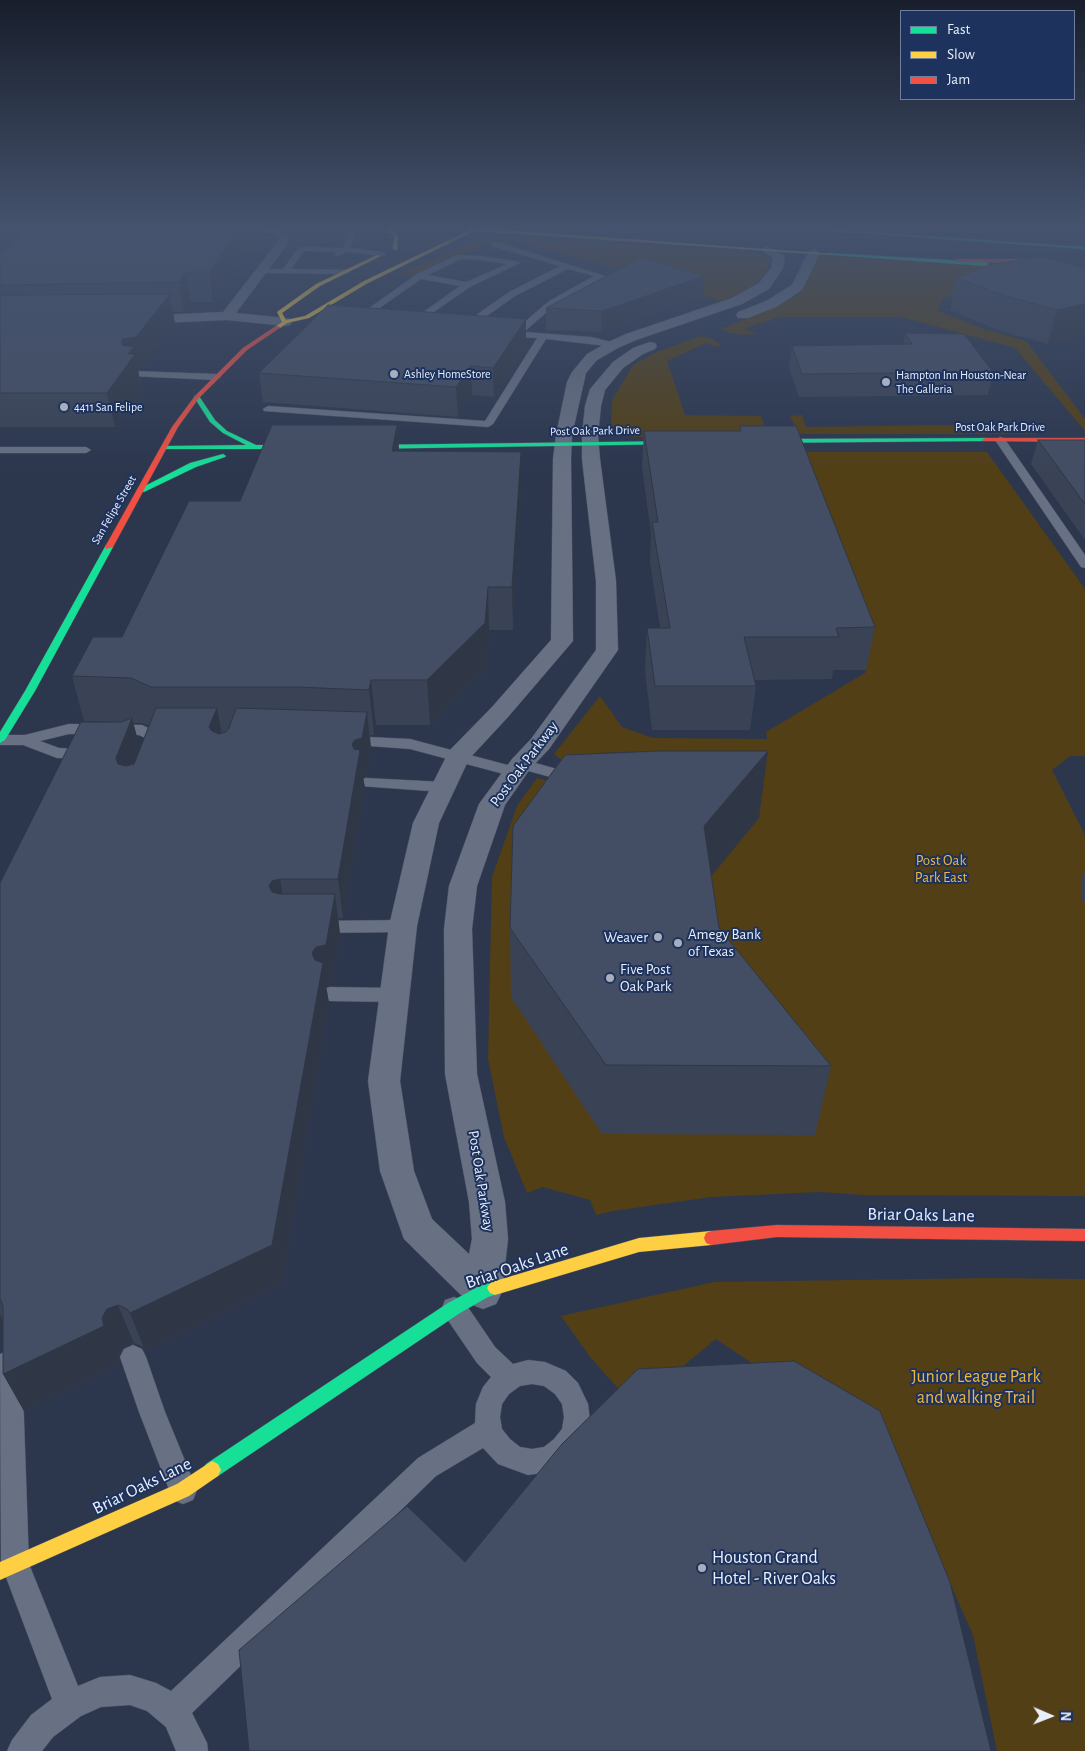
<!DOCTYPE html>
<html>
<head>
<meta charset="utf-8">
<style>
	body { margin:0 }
	#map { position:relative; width:1085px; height:1751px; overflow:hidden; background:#2c374e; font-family:"Alegreya Sans",sans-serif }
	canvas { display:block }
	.legend { position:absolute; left:900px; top:10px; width:175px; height:90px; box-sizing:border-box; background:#1d325d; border:1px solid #6f7e9c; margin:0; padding:6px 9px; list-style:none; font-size:15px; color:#e9effa }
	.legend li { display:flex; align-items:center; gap:10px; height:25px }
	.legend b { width:25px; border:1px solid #6f7e9c }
	.north { position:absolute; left:1025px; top:1691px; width:50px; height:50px; -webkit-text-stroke:4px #1d325d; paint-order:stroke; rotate:91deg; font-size:14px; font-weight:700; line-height:20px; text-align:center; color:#e9effa }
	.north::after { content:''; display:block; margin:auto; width:18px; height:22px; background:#e9effa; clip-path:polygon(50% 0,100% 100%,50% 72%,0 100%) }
</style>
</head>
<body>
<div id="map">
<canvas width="1085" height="1751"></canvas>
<ul class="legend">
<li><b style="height:6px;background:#16e098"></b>Fast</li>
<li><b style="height:6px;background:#ffcf43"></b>Slow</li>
<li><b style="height:6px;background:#f24e42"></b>Jam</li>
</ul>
<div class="north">N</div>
</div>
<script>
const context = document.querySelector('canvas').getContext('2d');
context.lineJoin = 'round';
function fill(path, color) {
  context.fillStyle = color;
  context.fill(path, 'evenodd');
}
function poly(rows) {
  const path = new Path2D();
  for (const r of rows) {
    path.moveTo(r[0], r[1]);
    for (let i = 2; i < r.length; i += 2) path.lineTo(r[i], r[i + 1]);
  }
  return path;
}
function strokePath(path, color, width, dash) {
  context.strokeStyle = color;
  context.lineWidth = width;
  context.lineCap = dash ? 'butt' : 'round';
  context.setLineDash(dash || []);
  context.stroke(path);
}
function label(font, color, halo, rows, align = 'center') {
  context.font = font + ' "Alegreya Sans",sans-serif';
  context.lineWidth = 4;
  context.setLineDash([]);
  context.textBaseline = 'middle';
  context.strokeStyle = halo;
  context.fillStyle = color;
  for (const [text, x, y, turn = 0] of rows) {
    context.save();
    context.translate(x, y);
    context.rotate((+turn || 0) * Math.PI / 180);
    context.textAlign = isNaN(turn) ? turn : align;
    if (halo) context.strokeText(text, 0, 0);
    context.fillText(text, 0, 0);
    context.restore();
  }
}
fill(poly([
	[508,236,756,253,768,257,771,259,763,277,745,291,720,301,640,277,642,275,514,241,503,244,492,242,413,277,399,274,477,240,485,241],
	[818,255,1015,268,1006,283,943,298,938,311,981,328,1026,341,1085,419,1085,431,1015,348,901,317,779,317,744,329,758,334,743,335,730,333,721,329,762,312,801,293],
	[701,336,713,339,721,345,718,347,706,343,667,361,685,415,761,416,767,432,650,438,627,436,611,425,612,400,633,365,657,352],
	[802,415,806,427,1029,424,1037,434,799,434,790,416],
	[789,452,987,452,1085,589,1085,756,1070,756,1052,770,1085,835,1085,1196,863,1195,820,1192,711,1197,613,1211,596,1215,590,1200,543,1187,527,1193,504,1137,488,1059,492,877,517,806,537,778,578,788,711,997,648,752,593,753,582,777,554,754,600,696,622,727,653,738,767,739,766,732,865,673,866,670],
	[991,1278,1085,1279,1085,1751,997,1751,973,1635,895,1459,716,1339,634,1406,590,1357,561,1316,714,1282]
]), '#523f15');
const lane = poly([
	[237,229,279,229,288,236,287,242,280,244,280,237,274,233,237,229],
	[349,231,356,233,350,248,383,252,387,254,383,256,347,252,338,256,334,254,336,252,304,251,291,269,348,270,349,272,345,274,261,273,257,271,261,269,283,269,299,247,343,248,349,231],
	[491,242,497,242,605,276,555,305,524,332,591,337,616,343,616,347,546,339,493,424,488,427,264,411,263,409,268,406,485,421,537,338,502,336,498,333,499,331,514,331,549,301,594,276,568,269,515,296,464,332,458,332,458,328,509,292,560,266,491,246,491,242],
	[457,255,480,256,516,261,520,263,470,287,412,327,405,325,460,286,421,279,358,323,351,321,417,274,457,255],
	[461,259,480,260,507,264,466,282,428,275,461,259],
	[133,371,216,374,221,377,216,380,130,376,130,372,133,371],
	[1000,437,1004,438,1085,555,1085,568,1081,567,995,440,1000,437],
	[0,447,86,447,91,450,86,453,0,453,0,447],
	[69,724,142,725,161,734,173,736,176,739,173,742,158,744,139,735,69,734,40,741,59,748,94,750,96,753,94,756,88,758,57,758,23,745,0,745,0,735,25,735,69,724],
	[347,736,410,739,515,767,513,764,515,761,521,759,582,776,584,779,582,782,576,784,521,769,523,772,521,775,515,777,410,749,342,744,339,741,342,738,347,736],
	[366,778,443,782,449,784,451,787,449,790,443,792,360,786,358,783,360,780,366,778],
	[403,920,409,922,412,926,409,930,403,932,316,933,310,931,307,927,310,923,316,921,403,920],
	[330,987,395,988,402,990,405,995,402,1000,395,1002,330,1001,323,999,320,994,323,989,330,987],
	[454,1297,463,1300,495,1347,513,1364,528,1360,545,1362,566,1371,578,1383,588,1404,590,1421,583,1443,573,1458,563,1466,549,1472,528,1475,498,1464,483,1448,436,1476,192,1713,207,1743,208,1751,176,1751,166,1727,147,1711,130,1705,101,1707,81,1716,53,1737,42,1751,7,1751,12,1740,31,1715,52,1699,1,1564,0,1354,9,1350,18,1354,22,1362,29,1564,78,1686,100,1677,130,1675,156,1683,171,1691,418,1458,475,1423,476,1404,483,1387,491,1377,477,1363,445,1316,442,1308,445,1300,454,1297],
	[532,1384,544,1386,555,1394,562,1404,564,1417,562,1429,554,1439,544,1447,532,1449,520,1447,510,1439,502,1429,500,1417,502,1404,509,1394,520,1386,532,1384],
	[133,1345,142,1349,146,1357,165,1412,197,1490,193,1500,183,1504,173,1500,139,1412,120,1357,124,1349,133,1345]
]);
const street = poly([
	[283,238,289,242,236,313,285,318,290,319,292,322,290,325,285,326,227,320,137,324,130,320,137,316,223,312,279,240,283,238],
	[767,246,785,256,783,268,769,289,742,304,636,340,618,348,597,360,586,373,572,435,571,459,573,641,508,717,469,759,439,823,417,926,400,1081,414,1171,432,1219,469,1254,472,1239,469,1202,445,1074,444,929,449,886,479,804,512,759,531,739,596,650,596,581,582,459,582,435,585,406,590,389,613,362,633,348,650,342,655,343,657,346,655,349,643,354,623,368,605,390,601,406,598,435,600,459,616,581,618,650,549,749,530,769,505,805,477,886,472,929,477,1074,505,1202,508,1239,502,1292,496,1304,483,1309,470,1304,404,1239,380,1171,368,1081,389,926,413,823,449,751,492,707,551,640,553,459,556,435,567,382,572,372,587,354,608,342,626,334,732,298,759,283,771,268,773,258,761,250,767,246],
	[814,249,820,253,802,290,776,307,748,318,738,318,736,315,738,312,766,301,792,285,808,253,814,249]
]);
const fast = poly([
	[797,229,826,229,1085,247,1085,249,797,229],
	[828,253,986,262,989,264,986,266,830,255,828,253],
	[195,396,199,396,215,420,227,431,256,445,301,445,304,447,301,449,163,449,163,447,165,446,246,445,223,433,210,422,194,397,195,396],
	[985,438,988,440,987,441,764,443,761,441,764,439,985,438],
	[681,441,683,442,683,444,362,449,359,447,362,445,681,441],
	[223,454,226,456,225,457,196,467,144,492,137,490,190,463,223,454],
	[106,545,113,547,35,691,5,740,0,743,0,732,25,691,106,545],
	[495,1281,500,1283,503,1288,500,1293,488,1297,460,1313,218,1476,212,1479,206,1476,203,1470,206,1464,448,1303,478,1287,495,1281]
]);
const slow = poly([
	[385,229,391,229,398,235,397,250,393,249,394,236,385,229],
	[463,229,491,229,832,254,830,255,474,231,368,283,309,318,287,323,280,328,275,327,282,322,277,312,316,284,377,255,381,256,320,286,282,313,286,320,305,316,364,281,468,231,463,229],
	[711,1231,716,1233,718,1238,716,1243,711,1245,639,1252,495,1295,490,1293,487,1288,490,1283,495,1281,639,1238,711,1231],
	[212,1461,218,1464,221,1470,218,1476,189,1496,0,1580,0,1562,177,1484,212,1461]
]);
const jam = poly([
	[956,259,1032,259,1035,261,1032,263,954,262,956,259],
	[276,326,281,327,247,350,199,398,178,427,113,547,106,549,105,547,172,427,195,396,243,348,276,326],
	[985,438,1085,438,1085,442,983,441,982,440,985,438],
	[777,1225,1085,1229,1085,1241,777,1237,711,1245,706,1243,704,1238,706,1233,711,1231,777,1225]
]);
strokePath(lane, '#4a5162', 1);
strokePath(street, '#4a5162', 1);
strokePath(fast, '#4a5162', 1);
strokePath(slow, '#4a5162', 1);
strokePath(jam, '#4a5162', 1);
fill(lane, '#687184');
fill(street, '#687184');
fill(fast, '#16e098');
fill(slow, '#ffcf43');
fill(jam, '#f24e42');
fill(poly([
	[252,242,213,302,191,302,184,312,173,312,175,324,143,369,138,370,141,387,115,427,0,427,0,254],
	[1085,268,1048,344,998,330,950,310,956,278],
	[704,276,703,296,601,332,546,330,546,308],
	[526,319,526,346,494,397,472,395,458,417,263,402,259,373],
	[905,333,993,372,988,395,799,397,789,368,792,346,903,345],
	[397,425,399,451,521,452,521,490,513,630,489,630,487,667,430,725,376,725,374,735,370,735,371,749,367,776,363,777,365,788,343,918,338,918,340,934,332,985,326,986,329,1003,282,1284,145,1351,143,1347,134,1343,123,1347,118,1356,120,1364,24,1411,3,1374,3,1333,0,1335,0,883,118,722,84,721,72,676,122,637,240,501],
	[133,723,142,723,149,726,140,749],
	[740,426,875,627,866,670,833,670,832,679,754,680,756,686,750,730,652,730,645,671,647,628,660,628,650,562,651,534,642,467,644,431,739,431],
	[1038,440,1085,440,1085,540,1031,464],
	[759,818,711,876,719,928,831,1066,815,1135,602,1134,511,997,510,928],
	[1085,870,1085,901,1082,901,1082,878]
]), '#3a4356');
fill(poly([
	[238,229,250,229,252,242,213,302,209,272],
	[186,272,191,302,184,312,179,282],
	[704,276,703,296,601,332,602,311],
	[170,294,175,324,143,369,138,370,141,387,115,427,107,393,122,345,122,339],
	[1085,304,1085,336,1048,344,1057,310],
	[526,319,526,346,494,397,493,368],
	[471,366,472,395,458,417,456,387],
	[397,425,400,463,392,451],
	[521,452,521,490,513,630,512,587],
	[488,587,489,630,487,667,430,725,427,680],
	[371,680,376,725,374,735,369,690],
	[217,708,224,746,217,764,209,727],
	[367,712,371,749,367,776,363,777,365,788,343,918,338,879,352,744],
	[132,718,142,755,126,796,116,758],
	[768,751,759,818,697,894,704,826],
	[280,879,287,918,269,886,272,881],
	[335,894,340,934,332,985,326,986,329,1003,282,1284,145,1351,130,1313,312,953],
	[118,1305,134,1343,123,1347,118,1356,120,1364,24,1411,3,1374,107,1309],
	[0,1315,8,1330,0,1335]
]), '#2f3746');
const building = poly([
	[29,229,238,229,209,272,186,272,179,282,0,285,0,254,29,229],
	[1040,257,1085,268,1085,304,1057,310,1006,296,956,278,993,264,1040,257],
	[641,258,704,276,602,311,546,308,641,258],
	[170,294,136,337,122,339,122,345,134,347,128,354,135,354,107,393,0,393,0,295,170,294],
	[328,305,526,319,493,368,471,366,456,387,259,373,328,305],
	[905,333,964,334,993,372,802,374,792,346,912,344,905,333],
	[272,425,397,425,392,451,521,452,512,587,488,587,485,623,427,680,371,680,369,690,296,687,151,687,131,678,72,676,93,637,122,637,189,501,240,501,272,425],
	[740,426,796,426,875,627,836,628,839,637,744,637,756,686,655,686,647,628,670,628,652,522,658,522,644,431,741,431,740,426],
	[1038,440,1085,440,1085,504,1038,440],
	[156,708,217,708,209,727,212,731,219,734,226,732,229,728,236,708,367,712,362,738,355,740,352,744,354,749,360,750,338,879,280,879,272,881,269,886,272,892,280,894,335,894,326,945,316,947,312,953,315,960,323,963,272,1245,130,1313,127,1309,118,1305,107,1309,102,1318,104,1326,3,1374,3,1306,0,1299,0,883,81,722,121,722,132,718,116,758,118,764,126,766,134,764,156,708],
	[658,751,768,751,704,826,719,928,831,1066,606,1065,510,928,513,826,565,755,658,751],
	[794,1361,880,1411,950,1582,991,1751,249,1751,239,1650,407,1506,465,1562,562,1444,638,1369,794,1361]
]);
fill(building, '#434e64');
strokePath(building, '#2f3746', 1);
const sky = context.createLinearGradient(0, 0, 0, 475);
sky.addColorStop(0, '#181e2b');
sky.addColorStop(0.48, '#45536e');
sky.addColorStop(1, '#45536e00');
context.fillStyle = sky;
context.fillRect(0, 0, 1085, 475);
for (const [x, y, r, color] of [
	[394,374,5,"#a7afbe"],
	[886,382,5,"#a7afbe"],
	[64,407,5,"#a7afbe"],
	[658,937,5,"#a7afbe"],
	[678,943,5,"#a7afbe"],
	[610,978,5,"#a7afbe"],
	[702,1568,5,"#a7afbe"]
]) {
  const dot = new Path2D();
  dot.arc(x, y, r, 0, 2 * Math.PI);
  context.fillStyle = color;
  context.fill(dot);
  strokePath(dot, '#1d325d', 2);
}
label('12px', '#e9effa', '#1d325d', [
	["Ashley HomeStore",404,374],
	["Hampton Inn Houston-Near",896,375],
	["The Galleria",896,389],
	["4411 San Felipe",74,407]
], 'left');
label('12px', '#e9effa', '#1d325d', [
	["Post Oak Park Drive",1000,427],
	["Post Oak Park Drive",595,431,-1],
	["San Felipe Street",114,510,-60]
]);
label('15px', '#e9effa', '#1d325d', [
	["Post Oak Parkway",524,764,-53],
	["Post Oak Parkway",481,1181,81]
]);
label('15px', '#edb640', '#1d325d', [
	["Post Oak",941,860],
	["Park East",941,877]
]);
label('15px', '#e9effa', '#1d325d', [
	["Amegy Bank",688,934],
	["of Texas",688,951],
	["Weaver",648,937,"right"],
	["Five Post",620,969],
	["Oak Park",620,986]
], 'left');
label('18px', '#e9effa', '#1d325d', [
	["Briar Oaks Lane",921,1215,1],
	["Briar Oaks Lane",517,1266,-19],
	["Briar Oaks Lane",142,1486,-26]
]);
label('18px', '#edb640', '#1d325d', [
	["Junior League Park",976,1377],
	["and walking Trail",976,1398]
]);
label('18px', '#e9effa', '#1d325d', [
	["Houston Grand",712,1558],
	["Hotel - River Oaks",712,1579]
], 'left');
</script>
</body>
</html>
